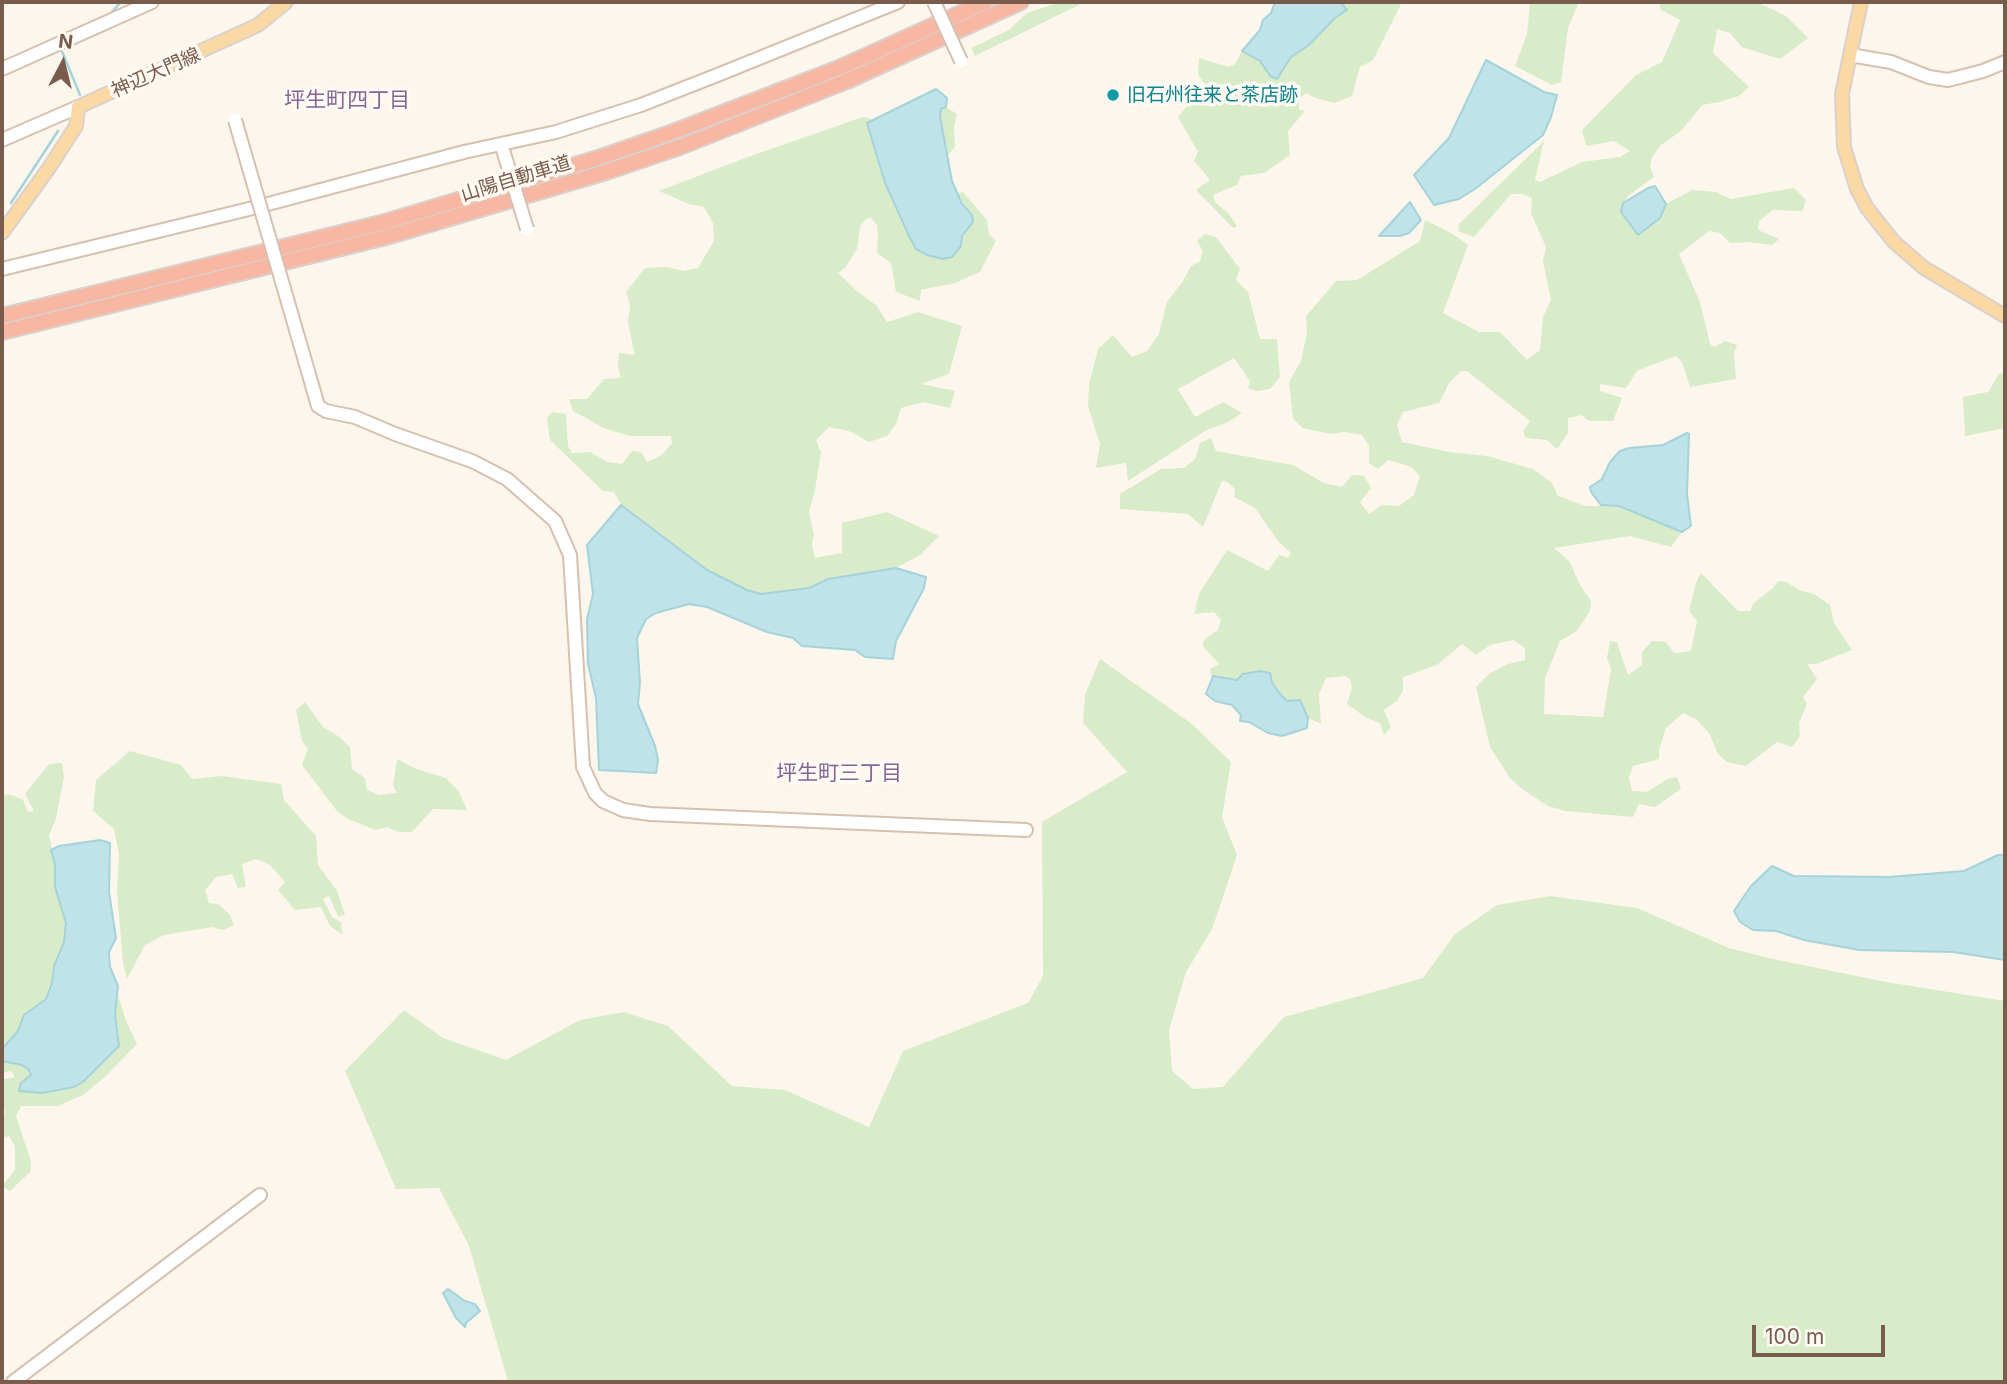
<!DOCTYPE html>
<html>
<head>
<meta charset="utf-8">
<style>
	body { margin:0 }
	#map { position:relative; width:2007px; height:1384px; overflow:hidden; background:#fdf6ec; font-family:Inter,sans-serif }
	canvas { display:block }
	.frame { position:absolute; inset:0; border:4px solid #7a5c4d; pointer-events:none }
	.north { position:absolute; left:28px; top:28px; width:70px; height:70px; -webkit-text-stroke:5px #fffaf3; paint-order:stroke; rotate:7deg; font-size:19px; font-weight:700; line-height:28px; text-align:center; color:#7a5c4d }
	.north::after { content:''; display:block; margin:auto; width:24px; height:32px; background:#7a5c4d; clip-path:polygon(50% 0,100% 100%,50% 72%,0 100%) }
	.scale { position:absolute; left:1752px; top:1325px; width:133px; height:32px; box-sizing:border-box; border:4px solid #7a5c4d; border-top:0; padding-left:9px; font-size:21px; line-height:24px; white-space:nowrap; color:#7a5c4d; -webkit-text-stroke:5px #fffaf3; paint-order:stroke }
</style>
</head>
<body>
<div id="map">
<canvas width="2007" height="1384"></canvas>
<div class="frame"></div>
<div class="north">N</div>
<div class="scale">100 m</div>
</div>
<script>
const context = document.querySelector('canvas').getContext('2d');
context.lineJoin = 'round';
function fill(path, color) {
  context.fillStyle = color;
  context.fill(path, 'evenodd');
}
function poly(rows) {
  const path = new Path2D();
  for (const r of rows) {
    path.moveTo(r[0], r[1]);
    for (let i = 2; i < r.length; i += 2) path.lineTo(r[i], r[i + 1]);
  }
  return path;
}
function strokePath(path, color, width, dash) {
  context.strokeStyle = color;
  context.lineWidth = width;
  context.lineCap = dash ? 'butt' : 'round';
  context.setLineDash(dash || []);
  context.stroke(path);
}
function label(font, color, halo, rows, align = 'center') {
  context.font = font + ' Inter,"Noto Sans JP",sans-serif';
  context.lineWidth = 7;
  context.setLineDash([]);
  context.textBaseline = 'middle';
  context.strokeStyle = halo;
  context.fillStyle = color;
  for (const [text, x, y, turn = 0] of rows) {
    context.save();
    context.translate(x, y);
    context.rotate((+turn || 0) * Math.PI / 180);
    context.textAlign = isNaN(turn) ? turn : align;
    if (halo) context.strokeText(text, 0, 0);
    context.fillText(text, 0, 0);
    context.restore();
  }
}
fill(poly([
	[1060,2,1085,2,975,56,971,48,1009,30,1027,13],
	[1340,2,1402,2,1373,60,1360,67,1352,96,1335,103,1318,99,1306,93,1299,99,1299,110,1305,111,1288,131,1290,155,1264,173,1241,176,1237,185,1213,195,1215,202,1228,213,1237,226,1233,228,1196,190,1210,180,1194,161,1198,152,1178,117,1191,101,1209,106,1216,102,1198,74,1199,58,1229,67,1235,64,1242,51,1260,61,1270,76,1277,79,1291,57,1309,45,1335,17,1347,11],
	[1530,2,1579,2,1568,28,1561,82,1552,85,1515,66,1527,34],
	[1659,2,1757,2,1786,16,1808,38,1780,59,1742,47,1730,33,1717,29,1713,53,1749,87,1739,96,1719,102,1702,105,1681,131,1661,145,1652,157,1650,166,1654,177,1629,195,1623,203,1660,218,1666,204,1692,190,1716,192,1731,199,1794,188,1806,200,1803,211,1773,210,1759,221,1758,230,1779,239,1772,245,1749,242,1730,243,1720,233,1709,231,1679,254,1700,302,1710,344,1714,347,1726,341,1737,345,1734,354,1736,379,1690,387,1682,362,1676,356,1638,370,1626,388,1600,384,1600,391,1622,398,1613,421,1589,421,1581,415,1568,418,1568,433,1557,449,1547,440,1526,438,1523,431,1530,421,1467,371,1461,371,1449,383,1439,403,1403,412,1397,425,1402,442,1449,452,1487,456,1533,469,1552,483,1558,496,1585,506,1619,506,1682,532,1671,547,1630,536,1554,548,1570,562,1579,583,1591,601,1590,611,1577,631,1560,641,1545,678,1544,714,1603,717,1611,669,1607,658,1610,641,1617,642,1628,675,1642,665,1642,652,1652,641,1666,642,1674,653,1691,651,1697,621,1689,611,1696,583,1701,573,1738,611,1750,611,1754,603,1773,588,1778,581,1786,582,1799,590,1814,594,1830,605,1834,623,1852,650,1816,664,1807,664,1817,679,1803,697,1807,704,1799,723,1800,736,1792,747,1777,742,1746,766,1727,762,1718,754,1709,733,1696,719,1683,713,1666,728,1659,750,1659,759,1633,766,1629,778,1632,791,1647,792,1667,779,1677,777,1681,789,1655,807,1639,804,1633,817,1565,811,1548,806,1522,789,1510,778,1490,747,1476,687,1489,674,1508,664,1525,660,1525,648,1513,640,1490,645,1476,655,1462,644,1437,665,1403,677,1403,690,1397,701,1384,710,1391,727,1384,735,1380,723,1365,717,1347,704,1352,688,1350,679,1345,676,1326,678,1319,694,1321,724,1308,718,1300,700,1287,701,1279,694,1272,682,1227,679,1211,676,1210,669,1219,664,1202,645,1205,639,1218,630,1221,620,1214,612,1194,614,1199,594,1227,550,1268,571,1279,555,1288,558,1291,553,1278,541,1255,508,1234,497,1235,489,1227,482,1222,481,1203,527,1188,514,1120,509,1120,494,1161,469,1184,468,1195,459,1200,443,1211,438,1216,451,1293,465,1324,483,1342,487,1352,475,1364,476,1371,488,1360,502,1369,514,1382,505,1399,506,1414,495,1420,476,1411,467,1395,462,1388,460,1378,469,1369,463,1369,446,1362,435,1344,432,1331,434,1303,428,1293,419,1289,382,1301,361,1307,333,1306,316,1336,281,1357,280,1420,241,1425,220,1453,234,1468,245,1443,313,1479,332,1500,332,1527,360,1540,350,1543,317,1551,300,1543,261,1546,247,1531,213,1532,198,1523,194,1511,194,1474,237,1458,231,1459,224,1544,141,1535,180,1540,182,1582,162,1620,157,1630,151,1614,141,1586,146,1582,130,1636,75,1662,62,1680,20,1661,10],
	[946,107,957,114,954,127,955,147,947,156,940,117,941,109],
	[863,117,872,119,867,123,910,238,962,236,973,221,971,215,957,194,963,192,987,220,989,234,996,241,980,272,955,283,921,290,920,301,896,292,891,263,877,253,878,237,877,225,870,217,864,221,860,227,857,249,845,268,838,273,859,293,877,306,887,322,918,312,962,326,949,374,921,384,955,391,950,408,924,402,901,408,896,424,887,436,869,442,849,431,829,427,816,440,821,452,815,490,809,512,814,535,812,544,815,558,842,553,842,523,887,512,939,536,920,555,896,568,828,579,809,588,762,594,747,590,707,570,621,505,614,492,603,491,550,440,547,418,552,412,566,414,568,446,572,453,590,452,608,462,622,464,632,451,641,452,647,462,662,455,672,443,671,436,630,436,604,428,573,411,569,399,587,399,604,379,621,378,618,367,619,353,635,355,628,323,630,305,626,292,645,268,666,267,683,271,698,268,714,241,713,223,704,207,689,204,659,191,745,158],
	[1205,234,1216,237,1240,269,1236,280,1248,292,1260,339,1277,339,1280,377,1270,389,1256,391,1248,388,1250,381,1234,358,1178,389,1195,417,1223,402,1242,413,1228,422,1205,431,1128,481,1126,463,1096,468,1100,444,1088,406,1089,385,1098,349,1113,335,1132,357,1147,351,1159,334,1167,302,1183,281,1191,266,1200,261,1203,251,1197,241],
	[2005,372,2005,428,1965,436,1963,397,1988,392,1999,374],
	[1100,659,1192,724,1231,762,1222,817,1237,855,1212,929,1186,972,1169,1030,1172,1071,1193,1089,1223,1087,1284,1017,1423,978,1455,934,1497,905,1550,896,1637,908,1729,948,1773,959,1886,982,2005,1001,2005,1382,503,1382,507,1378,469,1246,439,1188,396,1189,345,1071,404,1010,443,1038,506,1060,580,1020,624,1012,668,1026,732,1086,785,1090,869,1127,903,1051,1028,1003,1043,976,1042,822,1127,772,1083,723,1085,695],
	[305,702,323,727,338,736,350,747,352,769,365,778,367,790,379,795,397,793,393,785,397,759,416,769,446,778,459,792,467,810,433,809,412,832,398,832,387,827,375,830,348,819,337,811,302,765,308,749,302,741,296,710],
	[130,751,181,765,192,779,222,776,281,784,284,800,316,836,318,865,337,891,345,915,338,916,329,896,323,899,332,917,341,922,343,935,330,926,321,907,295,910,278,890,285,882,270,865,256,859,242,864,246,887,238,888,232,874,216,877,205,890,209,903,218,904,230,915,234,925,223,930,212,927,164,935,145,945,127,979,123,964,117,892,119,854,114,829,93,811,96,780],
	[62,763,64,777,56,819,49,835,55,864,55,887,66,922,64,942,54,966,52,983,45,999,24,1015,18,1031,2,1049,2,794,12,795,23,800,28,812,34,811,25,794,49,764],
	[118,995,126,1021,137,1044,106,1076,83,1095,58,1106,21,1106,16,1116,31,1162,30,1172,10,1191,2,1186,15,1170,15,1146,9,1136,2,1138,5,1110,2,1105,2,1084,4,1079,15,1077,11,1071,2,1073,2,1061,22,1065,29,1070,31,1076,119,1036,115,1014]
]), '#d8ecc9');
const water = poly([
	[1275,2,1340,2,1347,10,1335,18,1309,45,1291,57,1277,79,1270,76,1260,61,1242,51,1260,30,1263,20,1271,13,1275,2],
	[1486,60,1544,92,1557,95,1551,117,1543,135,1475,189,1459,199,1434,205,1414,175,1449,138,1486,60],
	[936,89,947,98,946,107,941,109,940,117,952,181,962,204,972,215,973,222,962,236,961,246,952,257,943,259,927,255,916,249,910,238,885,183,867,123,936,89],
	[1655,186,1666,204,1660,218,1638,235,1621,212,1623,203,1648,188,1655,186],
	[1410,202,1421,220,1409,233,1400,236,1379,236,1410,202],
	[1687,433,1689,434,1687,494,1691,526,1682,532,1619,506,1601,505,1591,492,1590,487,1602,479,1610,462,1620,451,1629,448,1663,445,1687,433],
	[621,505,707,570,747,590,761,594,809,588,828,579,896,568,926,577,924,588,896,641,893,659,865,657,855,650,802,646,793,638,767,632,707,607,689,604,656,613,646,619,637,638,640,683,638,704,655,746,658,760,656,773,599,770,596,698,588,664,587,619,593,594,587,545,621,505],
	[1260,671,1270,673,1272,682,1279,693,1287,701,1300,700,1308,718,1307,728,1282,736,1268,733,1249,722,1240,721,1241,715,1232,705,1215,701,1206,694,1213,676,1237,680,1243,674,1260,671],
	[100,840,110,843,109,892,116,938,109,952,110,967,118,986,115,1014,119,1046,83,1082,74,1087,42,1093,19,1091,21,1083,31,1075,29,1070,22,1065,2,1061,2,1049,18,1031,24,1015,46,999,52,983,54,966,64,942,66,923,55,887,55,864,51,850,59,846,100,840],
	[1998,855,2005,855,2005,960,1953,952,1859,950,1804,940,1776,931,1753,930,1740,922,1734,911,1751,886,1772,866,1794,876,1889,877,1964,871,1998,855],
	[448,1289,465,1301,475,1304,480,1311,466,1323,465,1327,456,1318,443,1293,448,1289]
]);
fill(water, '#bfe3e8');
strokePath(water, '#a5d3da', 2);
strokePath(poly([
	[112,12,121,2],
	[89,37,105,30],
	[64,48,61,49,80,95],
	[11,203,58,131]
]), '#a5d3da', 2.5);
const secondary = poly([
	[1850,55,1891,62,1929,77,1948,80,1983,71,2005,62],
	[2,69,152,2],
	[2,140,78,107],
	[2,269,249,209,464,152,556,132,641,105,720,74,898,2],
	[312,385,318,406,326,411,355,417,395,434,472,461,507,479,555,521,570,555,583,767,595,793,603,801,623,810,650,814,1026,830],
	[13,1382,260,1195]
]);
const primary = poly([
	[1861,2,1842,94,1844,147,1857,189,1867,208,1894,242,1924,268,2005,316],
	[2,233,49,168,76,126,78,107,258,25,286,2]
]);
const highway = poly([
	[2,316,381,223,601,157,673,132,839,68,985,2],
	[2,332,386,237,606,172,680,147,847,81,1021,2]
]);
strokePath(secondary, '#d6c0b0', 16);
strokePath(primary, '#dad1cd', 16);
strokePath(highway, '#dad1cd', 18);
strokePath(secondary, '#fff', 12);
strokePath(primary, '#fbd9a5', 12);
strokePath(highway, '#f7b7a3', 14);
const secondaryBridge = poly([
	[934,2,961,61],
	[235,120,312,385],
	[503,150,527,229]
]);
strokePath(secondaryBridge, '#d6c0b0', 16, []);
strokePath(secondaryBridge, '#fff', 12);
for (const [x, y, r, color] of [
	[1113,95,7,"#0f9aa8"]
]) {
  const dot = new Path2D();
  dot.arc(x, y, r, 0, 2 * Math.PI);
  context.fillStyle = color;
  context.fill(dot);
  strokePath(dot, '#fffaf3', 2.5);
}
label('19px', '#7a5c4d', '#fffaf3', [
	["神辺大門線",156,73,-24],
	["山陽自動車道",516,179,-17]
]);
label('19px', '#0d838f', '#fffaf3', [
	["旧石州往来と茶店跡",1127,95]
], 'left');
label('21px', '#846695', '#fffaf3', [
	["坪生町四丁目",347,101],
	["坪生町三丁目",839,774]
]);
</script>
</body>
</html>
